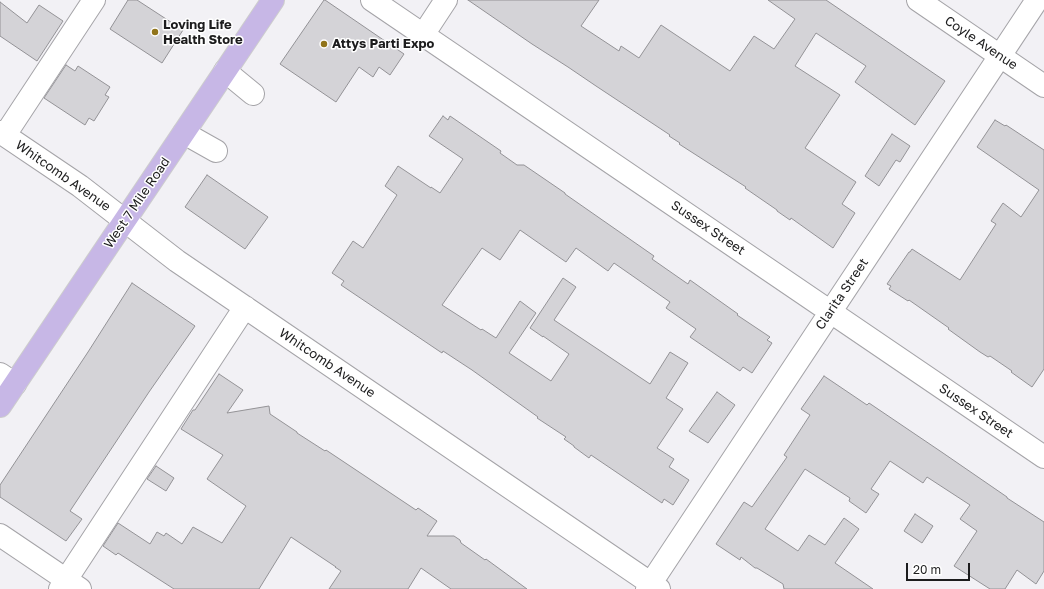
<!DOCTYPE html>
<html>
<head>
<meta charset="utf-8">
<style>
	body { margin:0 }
	#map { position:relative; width:1044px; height:589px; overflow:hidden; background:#f2f1f5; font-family:"Golos Text",sans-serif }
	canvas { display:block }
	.scale { position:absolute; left:906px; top:563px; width:64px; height:18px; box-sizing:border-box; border:2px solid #1c1c1d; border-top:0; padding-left:5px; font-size:12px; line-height:14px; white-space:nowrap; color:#1c1c1d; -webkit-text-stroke:3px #fff; paint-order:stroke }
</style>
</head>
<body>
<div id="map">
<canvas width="1044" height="589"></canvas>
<div class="scale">20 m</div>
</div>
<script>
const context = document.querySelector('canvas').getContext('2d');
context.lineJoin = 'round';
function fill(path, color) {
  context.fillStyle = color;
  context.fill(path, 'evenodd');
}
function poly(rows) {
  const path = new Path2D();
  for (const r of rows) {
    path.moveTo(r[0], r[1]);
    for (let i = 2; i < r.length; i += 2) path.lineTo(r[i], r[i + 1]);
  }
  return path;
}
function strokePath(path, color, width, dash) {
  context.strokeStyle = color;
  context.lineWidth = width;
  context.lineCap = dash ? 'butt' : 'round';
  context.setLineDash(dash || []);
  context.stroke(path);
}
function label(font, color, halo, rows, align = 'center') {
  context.font = font + ' "Golos Text",sans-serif';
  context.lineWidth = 3;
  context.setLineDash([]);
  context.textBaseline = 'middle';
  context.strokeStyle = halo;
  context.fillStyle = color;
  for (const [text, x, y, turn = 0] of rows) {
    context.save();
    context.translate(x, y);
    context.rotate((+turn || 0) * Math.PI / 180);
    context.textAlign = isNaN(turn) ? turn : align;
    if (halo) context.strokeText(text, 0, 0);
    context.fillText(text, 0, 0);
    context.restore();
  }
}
const building = poly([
	[128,0,137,0,183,30,162,63,110,29,128,0],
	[324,0,325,0,404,54,390,75,379,67,373,77,359,67,336,102,280,64,324,0],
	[468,0,599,0,581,26,619,51,621,46,639,58,661,25,730,71,754,36,774,49,795,19,768,0,826,0,945,81,915,125,855,82,866,66,816,33,795,66,840,95,805,148,856,182,842,204,855,213,833,248,791,218,790,220,777,211,777,210,745,188,746,187,679,144,680,143,669,136,670,135,596,86,568,67,532,44,468,0],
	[0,2,27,23,39,5,63,21,37,61,0,36,0,2],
	[66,65,75,71,78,66,110,87,105,95,109,97,94,121,89,118,85,125,44,98,66,65],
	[443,116,448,120,450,116,501,151,500,153,517,165,524,165,565,193,565,194,654,256,652,259,685,282,688,284,690,280,738,314,737,315,770,337,767,340,772,343,752,373,743,367,740,371,690,337,696,329,666,308,670,302,614,263,608,271,576,248,566,262,520,230,500,260,482,248,442,305,481,330,482,329,496,338,520,301,536,313,509,353,551,381,569,354,543,336,543,337,530,328,563,278,576,287,554,320,650,384,670,352,688,363,666,398,683,409,657,448,674,459,669,467,689,480,673,505,664,499,662,503,591,455,589,458,574,447,574,446,564,439,566,437,537,418,538,417,472,370,443,351,442,353,341,285,344,281,332,273,353,241,363,248,397,195,385,186,398,166,431,188,431,187,440,193,463,159,429,136,443,116],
	[995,120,1005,126,1006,125,1044,150,1044,369,1032,387,1011,372,1012,371,990,356,988,357,980,352,948,329,949,328,909,300,908,301,889,289,891,286,887,284,909,252,910,252,912,249,960,280,996,224,991,221,1003,203,1021,217,1039,190,977,147,995,120],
	[892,134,910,146,900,162,896,160,879,186,865,176,892,134],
	[207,175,268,217,245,249,185,207,207,175],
	[132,283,195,326,149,392,70,511,82,519,66,541,0,497,0,485,88,352,132,283],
	[219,374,243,390,227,413,269,406,270,414,297,432,297,433,325,451,326,450,416,510,418,508,437,521,427,536,454,536,460,540,461,543,485,560,486,559,527,589,451,589,421,568,408,589,329,589,341,571,335,567,336,567,291,537,259,589,174,589,118,553,116,555,103,546,118,523,150,544,157,532,164,536,166,533,182,544,193,527,222,543,246,506,207,479,223,455,181,429,193,410,195,410,219,374],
	[824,376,867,405,869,403,943,453,1007,497,1007,498,1044,522,1044,571,1036,584,1017,570,1005,589,990,589,954,566,977,531,960,519,970,505,927,477,923,483,890,461,871,489,879,494,866,513,849,501,850,498,805,469,765,529,798,551,809,535,825,545,844,518,859,529,835,563,873,589,784,589,783,584,757,568,755,568,741,557,740,560,716,544,744,502,752,507,787,457,784,455,810,415,801,409,824,376],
	[717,392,735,405,708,443,689,431,717,392],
	[156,466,174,478,166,491,147,479,156,466],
	[915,514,933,526,922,543,904,531,915,514]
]);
fill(building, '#d4d3d7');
strokePath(building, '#939296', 1);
const minor = poly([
	[372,0,1044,457],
	[918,0,1044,86],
	[423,35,446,0],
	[225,71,253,94],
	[0,132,80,186,177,261,659,589],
	[184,133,216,151],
	[5,135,94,0],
	[0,374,15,384],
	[0,535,80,589],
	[60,589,245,307],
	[647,589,1037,0]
]);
const major = poly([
	[0,406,273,0]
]);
strokePath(minor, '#a5a4a8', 24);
strokePath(major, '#cdcdcd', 24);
strokePath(minor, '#fff', 22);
strokePath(major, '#c7b7e6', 22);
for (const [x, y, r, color] of [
	[155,32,4,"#91741a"],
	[324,44,4,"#91741a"]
]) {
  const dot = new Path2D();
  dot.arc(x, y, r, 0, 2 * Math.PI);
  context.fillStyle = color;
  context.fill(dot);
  strokePath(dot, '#fff', 1.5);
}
label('bold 13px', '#1c1c1d', '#fff', [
	["Loving Life",163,25],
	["Health Store",163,40],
	["Attys Parti Expo",332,44]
], 'left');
label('13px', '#1c1c1d', '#fff', [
	["Coyle Avenue",981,43,34],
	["Whitcomb Avenue",63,176,35],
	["West 7 Mile Road",137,203,-56],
	["Sussex Street",708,228,34],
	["Clarita Street",842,294,-56],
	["Whitcomb Avenue",327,363,34],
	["Sussex Street",976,411,34]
]);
</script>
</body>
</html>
